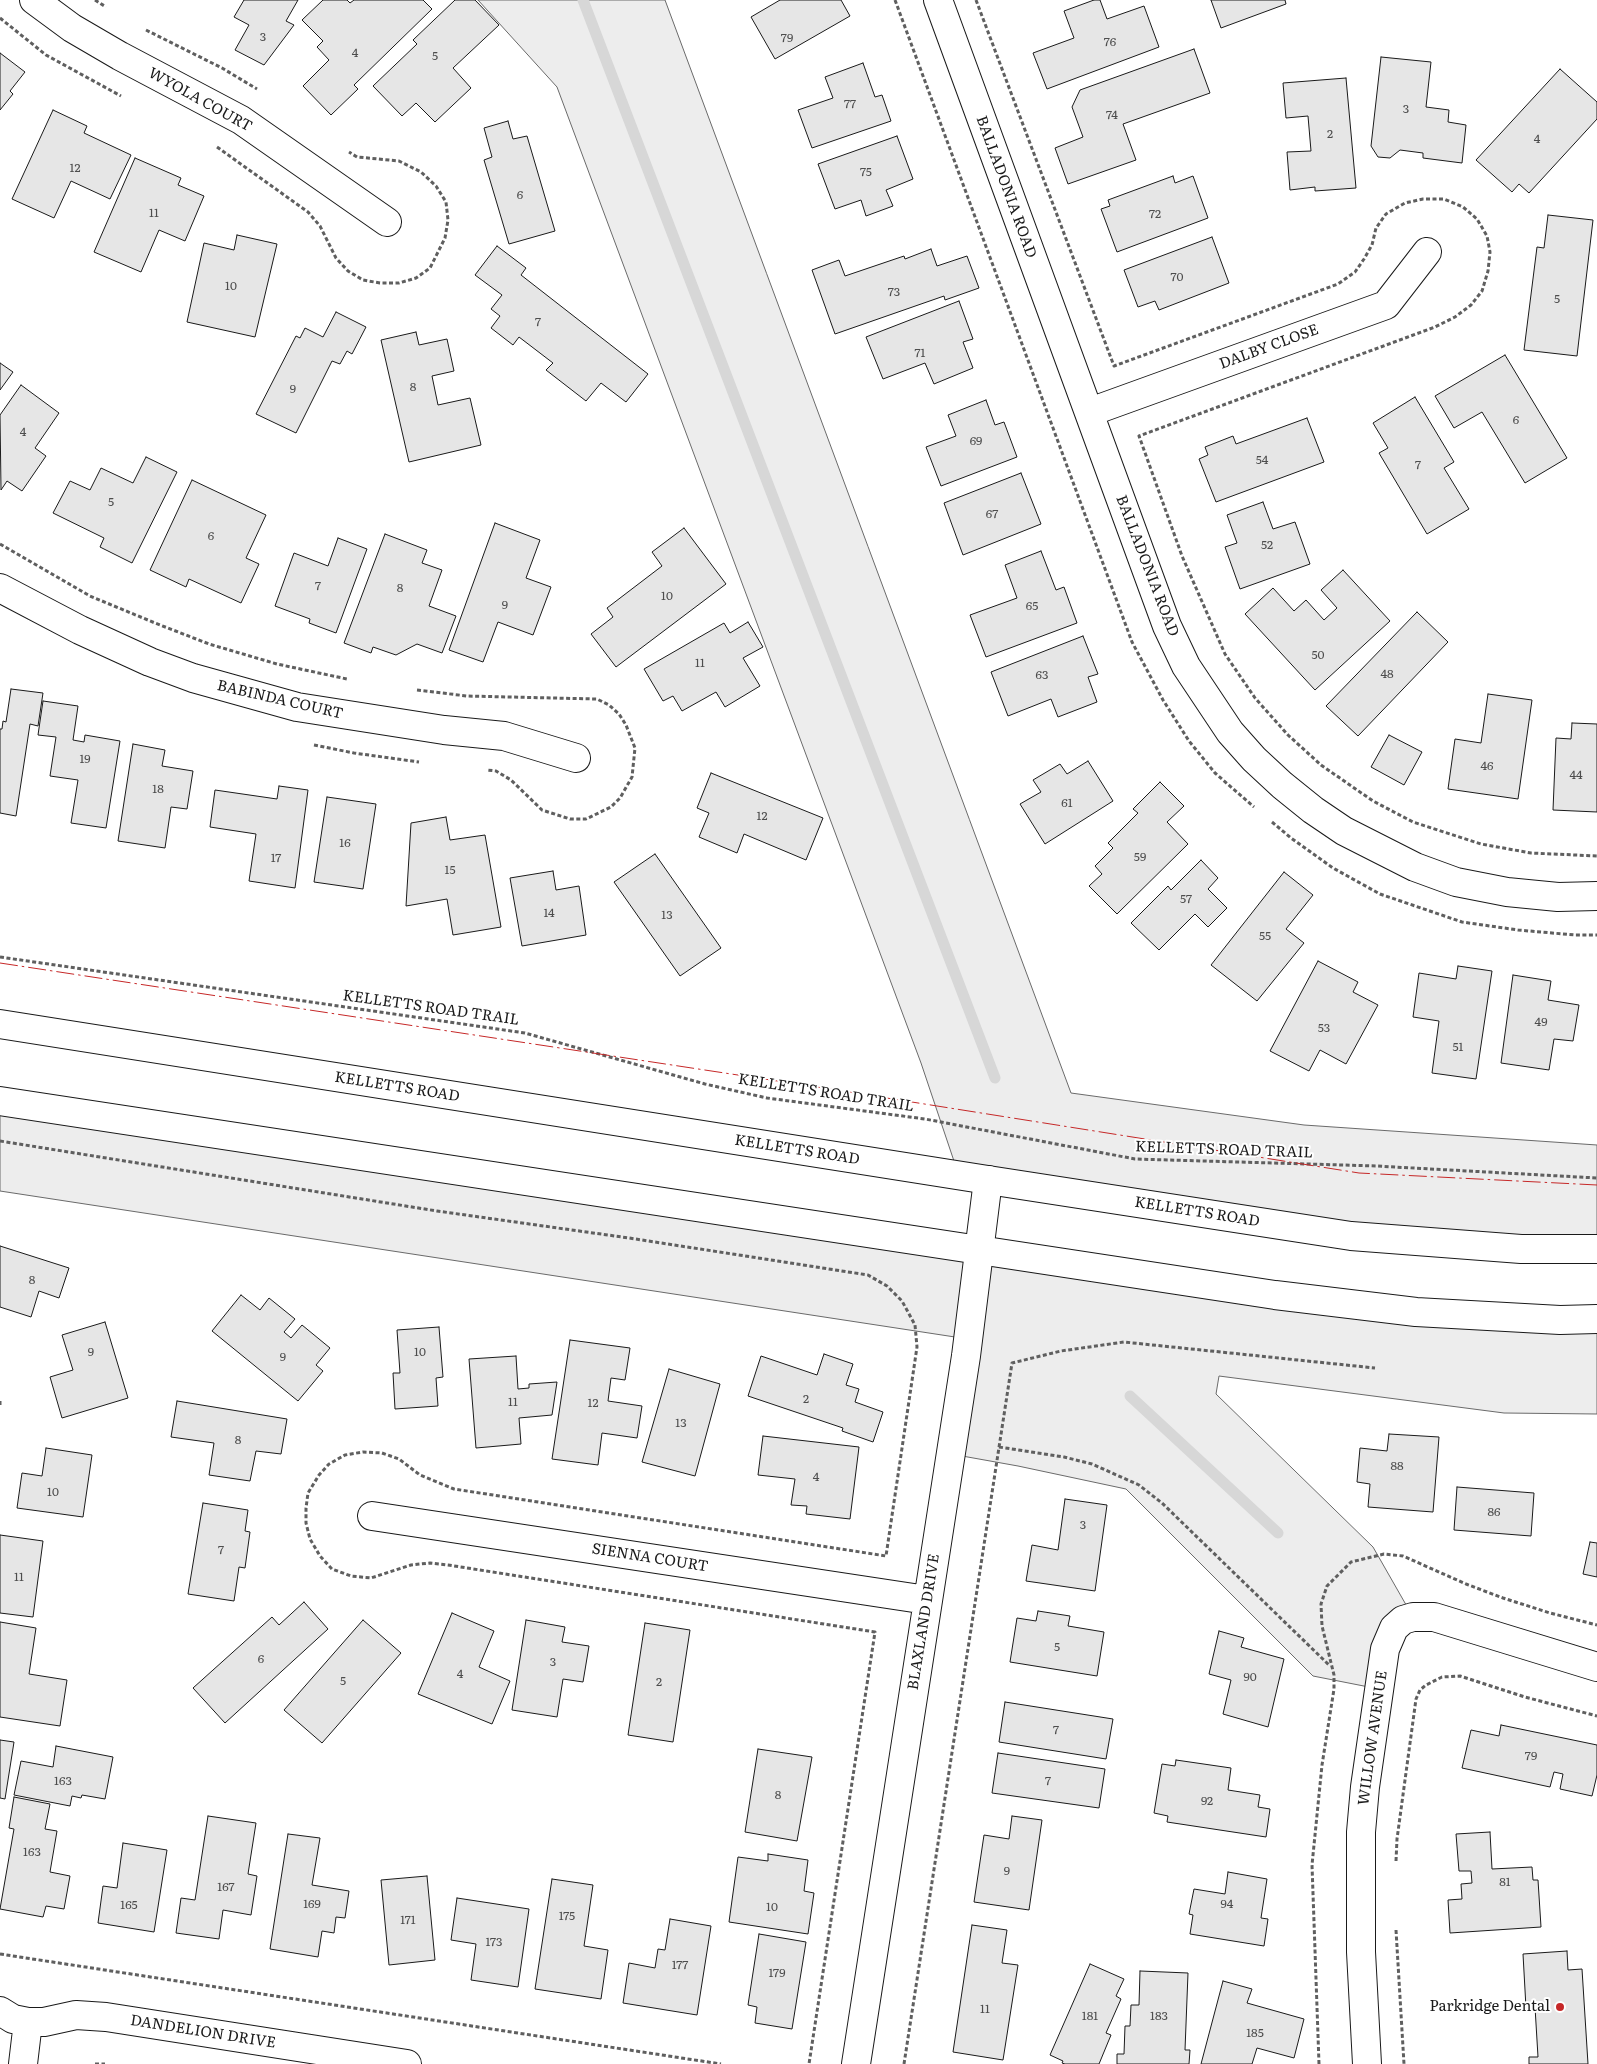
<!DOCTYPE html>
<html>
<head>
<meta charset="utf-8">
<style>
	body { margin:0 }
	canvas { display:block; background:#fff }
</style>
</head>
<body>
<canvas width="1597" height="2064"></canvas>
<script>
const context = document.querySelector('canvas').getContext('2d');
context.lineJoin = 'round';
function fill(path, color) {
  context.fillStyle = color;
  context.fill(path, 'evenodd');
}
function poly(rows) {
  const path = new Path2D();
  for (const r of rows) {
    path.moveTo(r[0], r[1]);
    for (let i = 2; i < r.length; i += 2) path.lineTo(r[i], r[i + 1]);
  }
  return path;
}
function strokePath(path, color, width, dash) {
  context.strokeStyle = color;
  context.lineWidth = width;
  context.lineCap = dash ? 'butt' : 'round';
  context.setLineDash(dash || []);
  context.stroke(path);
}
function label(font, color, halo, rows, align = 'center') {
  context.font = font + ' Literata,serif';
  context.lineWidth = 4;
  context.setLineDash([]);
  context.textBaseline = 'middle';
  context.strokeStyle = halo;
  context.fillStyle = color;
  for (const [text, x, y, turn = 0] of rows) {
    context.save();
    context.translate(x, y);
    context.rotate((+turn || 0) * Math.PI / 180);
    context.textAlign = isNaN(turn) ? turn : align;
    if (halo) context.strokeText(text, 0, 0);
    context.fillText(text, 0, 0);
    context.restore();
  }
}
const green = poly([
	[478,0,665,0,1071,1093,1304,1125,1597,1145,1597,1249,1521,1249,959,1176,921,1063,557,87,478,0],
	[0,1101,980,1251,1597,1319,1597,1414,1504,1413,1219,1376,1216,1394,1373,1547,1413,1617,1379,1689,1313,1676,1126,1489,1018,1466,951,1454,968,1339,0,1191,0,1101]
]);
fill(green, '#ededed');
strokePath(green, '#6a6a6a', 1);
strokePath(poly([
	[583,0,995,1078],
	[1130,1396,1278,1533]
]), '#d7d7d7', 11);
const building = poly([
	[244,0,298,0,286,21,294,25,264,65,235,50,249,25,234,17,244,0],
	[323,0,347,0,350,3,354,0,423,0,432,9,354,85,358,89,331,115,303,86,329,60,317,47,323,41,302,20,323,0],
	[455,0,475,0,499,25,453,68,471,88,435,122,416,103,402,116,373,86,417,44,413,40,455,0],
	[780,0,841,0,850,16,775,59,751,17,780,0],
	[1094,0,1100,0,1107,19,1144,6,1159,47,1047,89,1033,53,1074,38,1064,11,1094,0],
	[1211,0,1285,0,1286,4,1221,28,1211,0],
	[1194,49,1210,93,1123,124,1136,160,1068,184,1055,148,1083,137,1072,107,1080,90,1194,49],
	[0,53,25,72,10,91,13,94,0,110,0,53],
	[1381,57,1431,62,1426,107,1449,110,1448,122,1466,125,1462,163,1423,158,1423,153,1400,150,1390,158,1378,157,1371,146,1381,57],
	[863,63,875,97,882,95,891,121,812,148,798,110,833,98,825,77,863,63],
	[1560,69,1597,102,1597,119,1529,193,1519,184,1512,192,1476,160,1560,69],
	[1346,78,1356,188,1315,191,1315,187,1290,190,1287,152,1311,151,1308,116,1286,118,1283,83,1346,78],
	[53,110,87,126,84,133,131,155,110,199,71,181,54,218,12,199,53,110],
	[508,121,513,139,527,136,555,231,509,244,484,160,492,157,484,128,508,121],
	[897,136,913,179,886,190,893,206,866,216,861,200,835,209,818,164,897,136],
	[135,158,181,178,178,185,204,196,185,241,159,230,141,272,94,252,135,158],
	[1173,176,1175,183,1193,176,1208,218,1117,252,1101,209,1110,206,1108,200,1173,176],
	[1548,215,1593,220,1577,356,1524,350,1537,247,1544,248,1548,215],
	[237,235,277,244,255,337,187,322,204,243,234,250,237,235],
	[1212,237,1229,283,1159,310,1155,301,1138,307,1124,270,1212,237],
	[497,246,526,268,521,275,648,374,626,402,601,383,586,401,546,370,553,363,519,337,513,345,491,328,500,316,491,309,502,295,475,275,497,246],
	[931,249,937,266,967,256,979,288,945,300,944,296,835,334,812,270,839,260,845,276,904,256,905,259,931,249],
	[959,301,973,339,963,342,973,368,934,384,925,363,883,379,866,337,959,301],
	[336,312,366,327,352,354,347,351,340,364,332,361,296,433,256,414,296,336,300,338,305,328,323,337,336,312],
	[416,332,419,345,447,339,454,371,432,376,438,405,470,398,481,445,409,462,381,340,416,332],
	[1505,355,1567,458,1525,483,1482,412,1454,428,1435,396,1505,355],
	[0,363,13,372,0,390,0,363],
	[21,385,59,413,35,448,46,456,22,491,7,481,1,490,0,415,21,385],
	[1415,397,1454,462,1444,468,1469,509,1427,534,1379,453,1388,448,1373,423,1415,397],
	[986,400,995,425,1004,422,1017,457,941,486,926,447,956,436,948,415,986,400],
	[1307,418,1324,462,1216,502,1199,459,1208,455,1205,447,1233,436,1236,444,1307,418],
	[146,457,177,472,132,563,100,547,104,538,53,513,70,481,90,490,101,468,133,483,146,457],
	[1021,473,1041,524,963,555,944,503,1021,473],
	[192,480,266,515,246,558,259,564,241,603,189,579,186,587,150,570,192,480],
	[1263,502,1273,529,1295,522,1310,564,1240,589,1225,547,1237,543,1227,515,1263,502],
	[495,523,540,540,526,578,551,587,533,635,498,622,483,662,449,650,495,523],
	[684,528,726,584,616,667,591,634,613,617,607,608,662,566,652,552,684,528],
	[385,534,427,550,422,563,442,570,429,606,456,616,442,653,417,644,396,655,373,647,371,653,344,643,385,534],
	[338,538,367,549,336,633,309,623,310,619,275,606,294,553,328,566,338,538],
	[1041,551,1056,590,1064,587,1077,623,986,657,970,615,1017,598,1005,565,1041,551],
	[1343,570,1390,621,1315,690,1245,614,1273,588,1294,611,1306,600,1324,620,1337,608,1321,590,1343,570],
	[1417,612,1448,642,1358,736,1326,706,1417,612],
	[748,622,763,647,743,658,760,686,725,707,716,692,682,711,673,696,663,701,644,669,724,623,730,633,748,622],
	[1083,636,1098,674,1088,677,1097,702,1058,717,1051,699,1008,716,991,672,1083,636],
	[11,689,43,693,38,726,30,724,16,816,0,813,0,729,2,729,3,721,6,722,11,689],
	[1488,694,1532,700,1518,799,1448,789,1455,739,1481,743,1488,694],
	[43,701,78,706,73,740,84,742,85,735,120,741,106,828,71,823,78,780,50,776,56,737,38,735,43,701],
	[1572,723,1597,724,1597,812,1553,810,1556,738,1571,739,1572,723],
	[1389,735,1422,752,1404,785,1371,767,1389,735],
	[133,744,165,750,162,766,193,771,187,809,171,807,165,848,118,841,133,744],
	[1088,761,1113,801,1045,844,1020,804,1041,792,1033,780,1060,764,1067,774,1088,761],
	[711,773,823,818,806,860,744,834,737,853,699,837,709,813,697,808,711,773],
	[1160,782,1184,806,1167,822,1188,844,1117,914,1089,886,1102,874,1095,866,1113,848,1108,843,1138,813,1133,809,1160,782],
	[279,786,308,790,295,888,249,881,256,834,210,827,215,790,277,799,279,786],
	[327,797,376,804,363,889,314,882,327,797],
	[446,817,450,840,485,835,501,927,453,935,447,899,406,906,411,823,446,817],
	[655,854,721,948,680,976,614,882,655,854],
	[1201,860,1218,878,1208,889,1227,908,1208,927,1195,914,1159,950,1131,923,1168,886,1171,890,1201,860],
	[553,871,556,890,579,886,586,935,522,946,510,878,553,871],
	[1284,872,1313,895,1286,929,1304,943,1257,1001,1211,965,1284,872],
	[1318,961,1358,982,1353,992,1378,1005,1346,1064,1320,1050,1309,1071,1270,1051,1318,961],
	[1458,966,1492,971,1476,1079,1432,1073,1439,1021,1413,1017,1419,973,1456,979,1458,966],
	[1513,975,1551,981,1548,1000,1579,1005,1573,1041,1554,1039,1549,1070,1501,1063,1513,975],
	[0,1246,69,1268,59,1298,39,1291,31,1317,0,1307,0,1246],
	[241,1295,260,1310,269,1298,295,1319,284,1332,291,1338,302,1325,330,1348,316,1365,323,1371,298,1401,212,1331,241,1295],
	[105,1322,128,1398,62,1418,50,1377,73,1370,62,1335,105,1322],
	[439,1327,443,1377,436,1378,438,1406,395,1409,393,1373,400,1373,397,1330,439,1327],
	[570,1340,630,1348,625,1380,611,1378,608,1401,642,1406,637,1438,602,1433,598,1465,552,1459,570,1340],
	[824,1354,853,1364,846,1385,859,1389,855,1402,883,1412,873,1442,842,1431,843,1428,748,1396,761,1356,817,1375,824,1354],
	[516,1356,518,1389,529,1388,529,1384,557,1382,552,1415,519,1418,521,1444,476,1448,469,1359,516,1356],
	[669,1369,720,1384,695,1476,642,1462,669,1369],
	[177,1401,287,1419,281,1454,256,1451,250,1481,209,1475,214,1443,171,1437,177,1401],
	[1389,1434,1439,1437,1433,1512,1368,1507,1370,1484,1357,1482,1360,1448,1387,1451,1389,1434],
	[763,1436,859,1447,850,1519,806,1514,807,1506,791,1505,795,1479,758,1475,763,1436],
	[46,1448,92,1455,83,1517,17,1508,22,1473,42,1476,46,1448],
	[1457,1487,1534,1493,1531,1536,1454,1530,1457,1487],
	[1065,1499,1107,1505,1095,1591,1026,1581,1032,1545,1058,1550,1065,1499],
	[203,1503,248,1510,245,1531,250,1532,245,1568,239,1567,234,1601,188,1594,203,1503],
	[0,1535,43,1541,33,1617,0,1613,0,1535],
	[1590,1542,1597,1543,1597,1577,1583,1574,1590,1542],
	[304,1602,328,1629,225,1723,193,1688,272,1617,279,1625,304,1602],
	[1038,1611,1070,1616,1068,1626,1104,1632,1097,1676,1010,1662,1017,1618,1036,1621,1038,1611],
	[452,1613,494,1631,479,1667,510,1681,492,1724,418,1694,452,1613],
	[363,1620,401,1653,322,1743,284,1710,363,1620],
	[526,1620,565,1627,562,1642,589,1646,583,1682,563,1679,557,1717,512,1710,526,1620],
	[0,1622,36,1628,29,1674,67,1680,60,1726,0,1717,0,1622],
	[645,1623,690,1630,673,1742,628,1735,645,1623],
	[1219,1631,1244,1638,1241,1647,1284,1659,1268,1727,1223,1714,1231,1680,1209,1674,1219,1631],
	[1005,1702,1113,1719,1106,1759,999,1742,1005,1702],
	[1501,1725,1597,1745,1597,1775,1592,1796,1560,1789,1563,1774,1554,1772,1550,1787,1462,1768,1471,1730,1499,1736,1501,1725],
	[0,1740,14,1742,5,1799,0,1798,0,1740],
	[56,1746,113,1757,105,1799,82,1795,81,1798,72,1796,70,1806,14,1795,21,1761,53,1767,56,1746],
	[758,1749,812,1757,797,1841,745,1832,758,1749],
	[998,1753,1105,1769,1099,1808,992,1793,998,1753],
	[1176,1760,1231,1768,1228,1790,1260,1795,1258,1807,1270,1809,1266,1837,1167,1822,1168,1816,1154,1813,1162,1764,1175,1766,1176,1760],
	[14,1797,50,1804,45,1829,57,1831,50,1872,70,1876,64,1909,46,1906,43,1917,0,1909,14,1829,9,1828,14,1797],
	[208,1816,256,1823,248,1874,257,1876,251,1915,223,1910,219,1939,176,1933,181,1898,195,1900,208,1816],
	[1012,1816,1042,1820,1029,1910,974,1902,984,1835,1009,1839,1012,1816],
	[1490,1832,1492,1869,1532,1867,1533,1880,1538,1880,1541,1927,1450,1933,1448,1900,1462,1899,1461,1884,1472,1883,1471,1871,1459,1871,1456,1834,1490,1832],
	[288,1834,320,1838,312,1885,349,1891,345,1918,336,1917,334,1933,322,1931,318,1957,270,1949,288,1834],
	[123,1843,167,1850,154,1932,98,1923,103,1886,117,1888,123,1843],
	[768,1854,808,1860,804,1891,814,1893,808,1934,729,1922,738,1857,768,1861,768,1854],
	[1228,1872,1267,1879,1261,1918,1268,1919,1264,1946,1190,1934,1193,1915,1189,1914,1194,1889,1225,1894,1228,1872],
	[427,1876,435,1960,389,1965,381,1880,427,1876],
	[552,1879,593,1885,584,1946,608,1950,601,1999,535,1989,552,1879],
	[457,1898,529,1909,518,1987,471,1980,476,1944,451,1940,457,1898],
	[670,1919,711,1926,697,2015,623,2003,629,1963,655,1968,658,1949,665,1950,670,1919],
	[972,1925,1007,1930,1002,1963,1018,1965,1003,2060,953,2052,972,1925],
	[759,1934,806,1942,792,2029,755,2023,757,2007,748,2005,759,1934],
	[1567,1951,1568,1970,1582,1969,1588,2064,1529,2064,1529,2057,1538,2057,1535,2007,1526,2008,1523,1954,1567,1951],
	[1090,1964,1124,1979,1116,1996,1121,1999,1106,2033,1111,2035,1099,2064,1065,2064,1062,2063,1063,2061,1050,2055,1090,1964],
	[1140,1971,1188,1973,1185,2050,1190,2050,1189,2064,1117,2064,1117,2054,1124,2054,1125,2026,1130,2026,1131,2005,1139,2005,1140,1971],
	[1223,1981,1252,1989,1247,2003,1304,2019,1294,2058,1257,2048,1252,2064,1201,2064,1223,1981]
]);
fill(building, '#e6e6e6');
strokePath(building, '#1a1a1a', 1);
const street = poly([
	[34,0,72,28,120,56,241,120,387,222],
	[938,0,1167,626,1186,666,1230,732,1254,759,1282,785,1313,810,1344,831,1415,867,1456,882,1507,892,1558,897,1597,896],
	[1090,412,1386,305,1427,252],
	[0,588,80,630,150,662,193,678,297,707,444,730,504,736,576,758],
	[372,1516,927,1600],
	[0,2011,13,2019,28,2022,44,2022,76,2015,106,2017,407,2064],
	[23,2064,28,2022],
	[856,2064,966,1356,988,1180],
	[1367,2064,1361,1952,1361,1832,1365,1787,1385,1649,1394,1628,1403,1620,1413,1617,1434,1617,1597,1667]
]);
const primary = poly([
	[0,1024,988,1180,1351,1236,1521,1249,1597,1249],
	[0,1101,1275,1295,1416,1312,1560,1320,1597,1319]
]);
strokePath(street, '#1a1a1a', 30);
strokePath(primary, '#1a1a1a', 30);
strokePath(poly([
	[95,0,106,7],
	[895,0,1132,642,1163,700,1189,741,1215,773,1254,807],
	[976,0,1114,366,1338,284,1355,272,1364,259,1372,245,1376,228,1386,214,1405,203,1423,199,1444,199,1463,207,1477,219,1487,236,1490,252,1488,271,1482,291,1471,305,1455,317,1435,327,1139,436,1182,556,1225,654,1255,698,1288,735,1321,765,1373,801,1413,822,1481,844,1531,853,1597,856],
	[0,18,46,55,121,96],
	[146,30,222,68,257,89],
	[217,147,308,212,320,226,336,258,348,271,363,280,380,283,399,283,416,278,430,268,445,238,448,220,446,202,436,186,421,172,399,161,357,157,349,152],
	[0,544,90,596,155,623,209,644,277,664,347,679],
	[417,690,467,696,597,699,609,705,619,714,626,725,635,748,632,777,620,798,611,807,586,819,570,819,542,810,511,780,496,771,487,770],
	[314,745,354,753,419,762],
	[1272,822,1291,838,1333,868,1380,894,1462,922,1518,930,1575,935,1597,935],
	[0,957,525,1033,705,1084,767,1098,925,1119,1135,1159,1376,1166,1597,1178],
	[0,1141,437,1211,629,1238,868,1275,887,1286,902,1301,915,1325,917,1347,886,1556,454,1489,420,1475,399,1459,382,1453,363,1452,345,1455,329,1464,319,1475,308,1493,306,1508,306,1523,310,1539,320,1556,332,1569,351,1576,371,1578,411,1565,430,1563,448,1565,875,1632,809,2064],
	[0,1401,0,1407],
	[999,1447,1064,1457,1092,1464,1139,1485,1162,1503,1329,1665],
	[1396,1861,1397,1839,1416,1699,1420,1690,1426,1685,1442,1677,1460,1676,1525,1697,1597,1716],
	[1396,1930,1404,2064],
	[0,1954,721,2064],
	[95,2064,105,2064],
	[904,2064,1012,1363,1061,1351,1124,1342,1375,1368],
	[1319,2064,1312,1865,1322,1765,1334,1689,1334,1675,1322,1626,1321,1604,1327,1586,1351,1562,1384,1554,1403,1556,1466,1584,1503,1598,1550,1613,1597,1625]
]), '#5f5f5f', 3, [4, 2.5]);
strokePath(street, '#fff', 28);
strokePath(primary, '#fff', 28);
strokePath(poly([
	[0,963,830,1089,1359,1173,1597,1185]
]), '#c62828', 1, [18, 4, 2.5, 4]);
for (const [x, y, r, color] of [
	[1560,2007,5,"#c62828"]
]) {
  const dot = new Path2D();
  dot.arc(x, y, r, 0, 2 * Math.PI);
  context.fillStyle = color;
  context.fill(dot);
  strokePath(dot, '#fff', 2);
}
label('12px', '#4d4d4d', null, [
	["3",263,37],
	["79",787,38],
	["76",1110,42],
	["4",355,53],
	["5",435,56],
	["77",850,104],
	["3",1406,109],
	["74",1112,115],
	["2",1330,134],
	["4",1537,139],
	["12",75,168],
	["75",866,172],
	["6",520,195],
	["11",154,213],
	["72",1155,214],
	["70",1177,277],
	["10",231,286],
	["73",894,292],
	["5",1557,299],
	["7",538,322],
	["71",920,353],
	["8",413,387],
	["9",293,389],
	["6",1516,420],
	["4",23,432],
	["69",976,441],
	["54",1262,460],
	["7",1418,465],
	["5",111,502],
	["67",992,514],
	["6",211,536],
	["52",1267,545],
	["7",318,586],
	["8",400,588],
	["10",667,596],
	["9",505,605],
	["65",1032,606],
	["50",1318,655],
	["11",700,663],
	["48",1387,674],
	["63",1042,675],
	["19",85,759],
	["46",1487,766],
	["44",1576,775],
	["18",158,789],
	["61",1067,803],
	["12",762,816],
	["16",345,843],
	["59",1140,857],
	["17",276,858],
	["15",450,870],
	["57",1186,899],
	["14",549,913],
	["13",667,915],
	["55",1265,936],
	["49",1541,1022],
	["53",1324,1028],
	["51",1458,1047],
	["8",32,1280],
	["9",91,1352],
	["10",420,1352],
	["9",283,1357],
	["2",806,1399],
	["11",513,1402],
	["12",593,1403],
	["13",681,1423],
	["8",238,1440],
	["88",1397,1466],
	["4",816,1477],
	["10",53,1492],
	["86",1494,1512],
	["3",1083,1525],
	["7",221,1550],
	["11",19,1577],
	["5",1057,1647],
	["6",261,1659],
	["3",553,1662],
	["4",460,1674],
	["90",1250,1677],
	["5",343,1681],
	["2",659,1682],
	["7",1056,1730],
	["79",1531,1756],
	["163",63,1781],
	["7",1048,1781],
	["8",778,1795],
	["92",1207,1801],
	["163",32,1852],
	["9",1007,1871],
	["81",1505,1882],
	["167",226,1887],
	["169",312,1904],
	["94",1227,1904],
	["165",129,1905],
	["10",772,1907],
	["175",567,1916],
	["171",408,1920],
	["173",494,1942],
	["177",680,1965],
	["179",777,1973],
	["11",985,2009],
	["181",1090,2016],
	["183",1159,2016],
	["185",1255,2033]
]);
label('15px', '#1a1a1a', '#fff', [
	["WYOLA COURT",200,100,29],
	["BALLADONIA ROAD",1006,187,70],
	["DALBY CLOSE",1269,347,-20],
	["BALLADONIA ROAD",1147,566,69],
	["BABINDA COURT",280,700,13],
	["KELLETTS ROAD TRAIL",431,1008,8],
	["KELLETTS ROAD",397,1087,9],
	["KELLETTS ROAD TRAIL",826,1093,9],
	["KELLETTS ROAD",797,1150,9],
	["KELLETTS ROAD TRAIL",1224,1150,2],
	["KELLETTS ROAD",1197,1212,9],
	["SIENNA COURT",650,1558,9],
	["BLAXLAND DRIVE",924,1622,-81],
	["WILLOW AVENUE",1373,1738,-82],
	["DANDELION DRIVE",203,2032,9]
]);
label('15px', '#1a1a1a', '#fff', [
	["Parkridge Dental",1550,2007]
], 'right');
</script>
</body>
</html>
